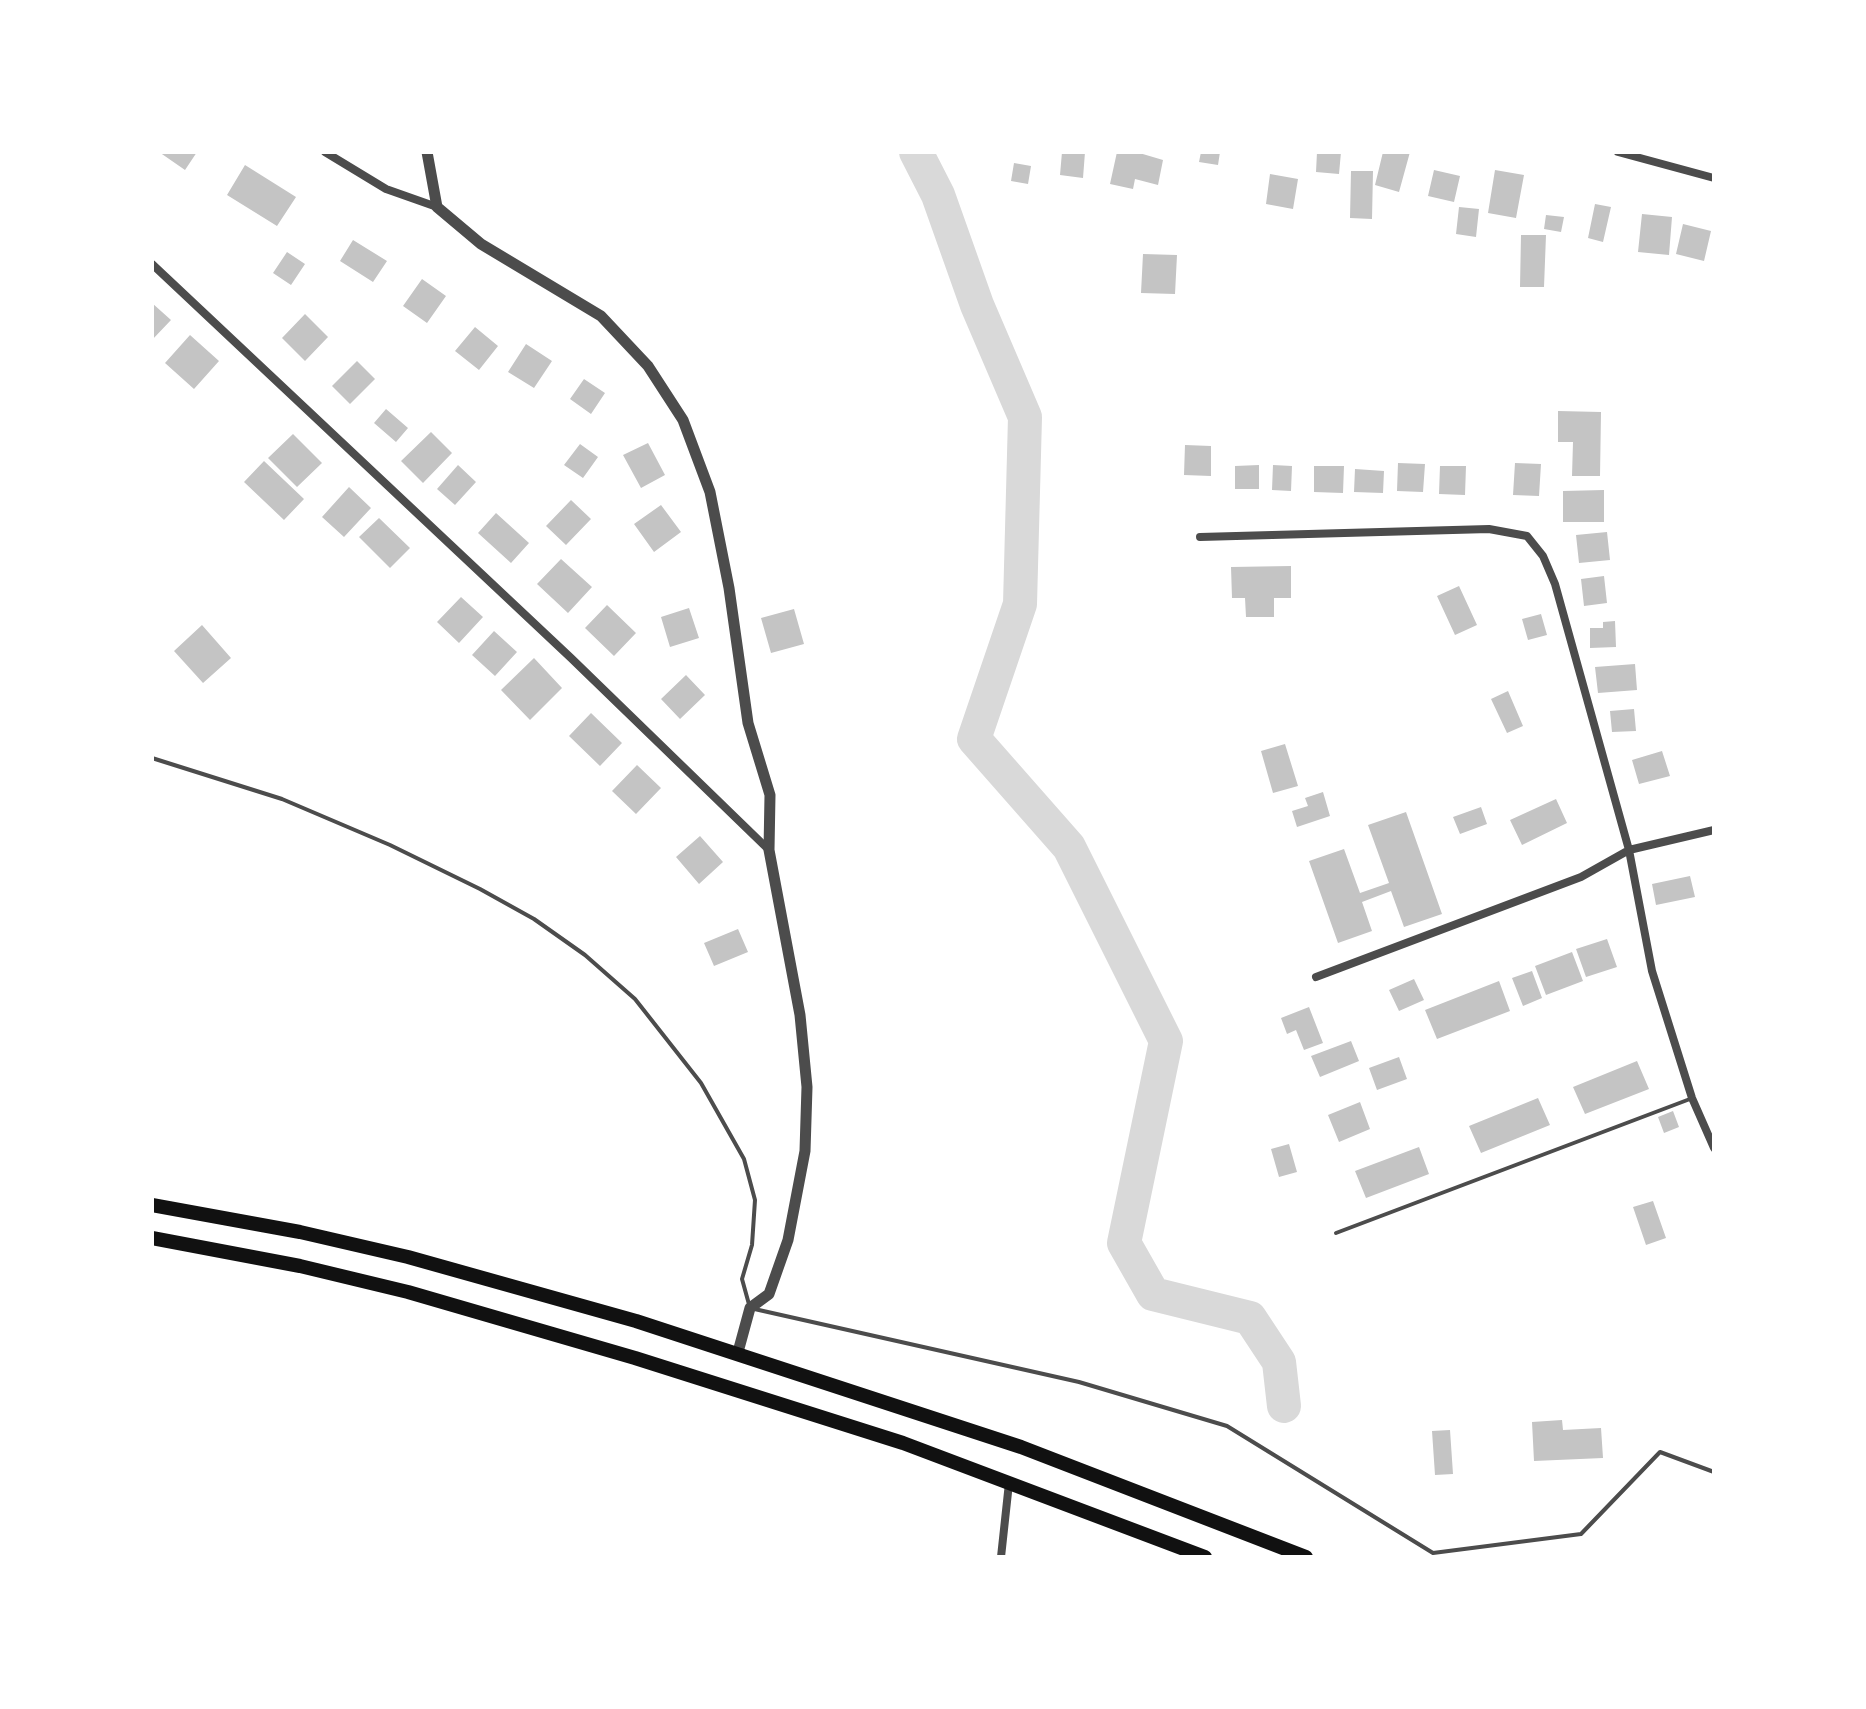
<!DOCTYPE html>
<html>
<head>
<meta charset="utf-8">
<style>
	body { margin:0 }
	#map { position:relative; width:1866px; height:1709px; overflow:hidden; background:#fff; font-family:Mulish,sans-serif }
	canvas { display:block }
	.frame { position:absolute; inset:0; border:154px solid #fff; pointer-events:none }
</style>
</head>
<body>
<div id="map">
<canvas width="1866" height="1709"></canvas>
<div class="frame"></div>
</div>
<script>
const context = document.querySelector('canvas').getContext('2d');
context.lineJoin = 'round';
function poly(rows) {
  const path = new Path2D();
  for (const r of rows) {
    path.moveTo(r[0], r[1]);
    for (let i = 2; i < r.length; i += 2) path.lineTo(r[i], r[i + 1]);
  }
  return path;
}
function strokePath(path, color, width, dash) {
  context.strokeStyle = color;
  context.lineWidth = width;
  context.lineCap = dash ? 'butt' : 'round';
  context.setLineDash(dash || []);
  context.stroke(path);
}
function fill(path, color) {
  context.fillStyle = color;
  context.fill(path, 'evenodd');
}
strokePath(poly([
	[916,152,938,195,977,305,1025,417,1020,604,974,739,1069,847,1166,1041,1124,1243,1153,1294,1250,1318,1279,1362,1284,1406]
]), '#d9d9d9', 34);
fill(poly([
	[159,152,197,152,185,170],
	[1062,152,1085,152,1083,178,1060,175],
	[1117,152,1136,152,1163,160,1158,185,1135,179,1133,189,1110,184],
	[1201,152,1220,152,1218,165,1199,162],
	[1317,152,1341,152,1339,174,1316,172],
	[1383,152,1410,152,1399,192,1375,185],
	[1014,163,1031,166,1028,184,1011,181],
	[245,165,296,197,277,226,227,195],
	[1434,170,1460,176,1454,202,1428,196],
	[1495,170,1524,175,1516,218,1488,213],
	[1351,171,1373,171,1372,219,1350,218],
	[1270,174,1298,179,1293,209,1266,204],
	[1595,204,1611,207,1603,242,1588,238],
	[1459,207,1479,209,1476,237,1456,234],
	[1642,214,1672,217,1669,255,1638,252],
	[1546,215,1564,217,1561,232,1544,229],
	[1683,224,1711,231,1704,261,1676,254],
	[1521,235,1546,235,1544,287,1520,287],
	[353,240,387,261,373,282,340,261],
	[287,252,305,264,291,285,273,273],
	[1143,254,1177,255,1175,294,1141,293],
	[422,279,446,296,427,323,403,306],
	[152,303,171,320,152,340],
	[305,314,328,337,305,361,282,338],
	[475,327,498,346,479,370,455,351],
	[190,335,219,361,194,389,165,363],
	[526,344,552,361,534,388,508,372],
	[357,361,375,379,350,404,332,386],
	[584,379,605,393,591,414,570,399],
	[386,409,408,428,396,442,374,423],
	[1558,411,1601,412,1600,476,1572,476,1573,442,1558,442],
	[431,432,452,453,423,483,401,461],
	[293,434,322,463,297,487,268,458],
	[648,443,665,475,641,488,623,455],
	[580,444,598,457,583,478,564,465],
	[1185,445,1211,446,1211,476,1184,475],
	[264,461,304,499,284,520,244,482],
	[1398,463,1425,464,1423,492,1397,491],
	[1515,463,1541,464,1539,496,1513,495],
	[458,465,476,482,455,505,437,489],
	[1259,465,1259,489,1235,489,1235,466],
	[1273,465,1292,466,1291,491,1272,490],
	[1314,466,1344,466,1343,493,1314,492],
	[1440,466,1466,466,1465,495,1439,494],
	[1355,469,1384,471,1383,493,1354,492],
	[349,487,371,508,344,537,322,517],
	[1604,490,1604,522,1563,522,1563,491],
	[571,500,591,519,566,545,546,526],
	[661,505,681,532,654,552,634,524],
	[496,513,529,543,511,563,478,533],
	[379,518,410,548,390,568,359,537],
	[1607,532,1610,560,1579,563,1576,535],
	[561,559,592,587,568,613,537,584],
	[1291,566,1291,598,1274,598,1274,617,1246,617,1245,598,1232,598,1231,567],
	[1604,576,1607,603,1584,606,1581,579],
	[1459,586,1477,625,1455,635,1437,596],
	[461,597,483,617,459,643,437,622],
	[607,605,636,633,614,656,585,628],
	[689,608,699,638,670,647,661,617],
	[794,609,804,644,771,653,761,618],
	[1541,614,1547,635,1528,640,1522,619],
	[1615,621,1616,647,1590,648,1590,628,1603,628,1603,622],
	[202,625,231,658,203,683,174,651],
	[494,631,517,652,495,676,472,655],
	[534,658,562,688,530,720,501,690],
	[1635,664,1637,690,1598,693,1595,667],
	[686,675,705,695,680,719,661,699],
	[1508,691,1523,726,1507,733,1491,699],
	[1634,709,1636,731,1612,732,1610,711],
	[591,713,622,743,600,766,569,736],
	[1285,744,1298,786,1273,793,1261,751],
	[1662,751,1670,776,1639,784,1632,760],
	[637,765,661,788,636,814,612,791],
	[1323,792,1330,816,1297,827,1292,811,1308,806,1305,798],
	[1556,799,1567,823,1522,845,1510,820],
	[1481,807,1487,824,1460,834,1453,817],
	[1406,812,1442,914,1404,927,1391,891,1362,902,1372,931,1338,943,1309,861,1344,849,1360,893,1389,883,1368,825],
	[700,836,723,862,699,884,676,857],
	[1690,876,1695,897,1656,905,1652,884],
	[738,929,748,952,714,966,704,943],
	[1607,939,1617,967,1586,977,1576,949],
	[1572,952,1583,981,1546,995,1535,966],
	[1532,971,1542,998,1523,1006,1512,978],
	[1414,979,1424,1000,1399,1011,1389,990],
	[1499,981,1510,1011,1437,1039,1425,1010],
	[1309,1007,1323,1043,1304,1050,1296,1030,1287,1034,1281,1018],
	[1351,1041,1359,1061,1320,1077,1311,1056],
	[1399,1057,1407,1079,1377,1090,1369,1068],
	[1637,1061,1649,1089,1585,1114,1573,1087],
	[1538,1098,1550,1125,1481,1153,1469,1126],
	[1360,1102,1370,1129,1339,1142,1328,1115],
	[1673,1111,1679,1127,1664,1133,1658,1117],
	[1289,1144,1297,1172,1279,1177,1271,1149],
	[1419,1147,1429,1174,1366,1198,1355,1171],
	[1653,1201,1666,1238,1646,1245,1633,1207],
	[1562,1420,1563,1430,1601,1428,1603,1458,1534,1461,1532,1422],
	[1450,1430,1453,1474,1435,1475,1432,1431]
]), '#c4c4c4');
strokePath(poly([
	[152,758,282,799,390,845,480,889,534,919,585,955,635,999,701,1083,744,1159,755,1200,752,1245,742,1279,750,1308,1079,1382,1227,1426,1433,1553,1581,1534,1660,1452,1714,1472],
	[1336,1233,1690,1099]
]), '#4c4c4c', 4);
strokePath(poly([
	[325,152,386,189,437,207],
	[1618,152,1714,178],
	[152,264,571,658,769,850],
	[1200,537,1489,529,1527,536,1543,556,1555,584,1629,850,1652,971,1692,1098,1714,1148],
	[1316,977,1581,877,1629,850,1714,830],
	[1001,1557,1009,1483]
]), '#4c4c4c', 8);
strokePath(poly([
	[427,152,437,207,481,244,601,316,648,366,683,420,710,492,729,588,748,723,770,795,769,850,800,1015,807,1087,805,1151,788,1240,769,1294,750,1308,738,1352]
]), '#4c4c4c', 11);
strokePath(poly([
	[152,1205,300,1232,408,1257,636,1321,1021,1447,1306,1557],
	[152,1238,300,1266,408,1292,635,1358,903,1443,1205,1557]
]), '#111', 14);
</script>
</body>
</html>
